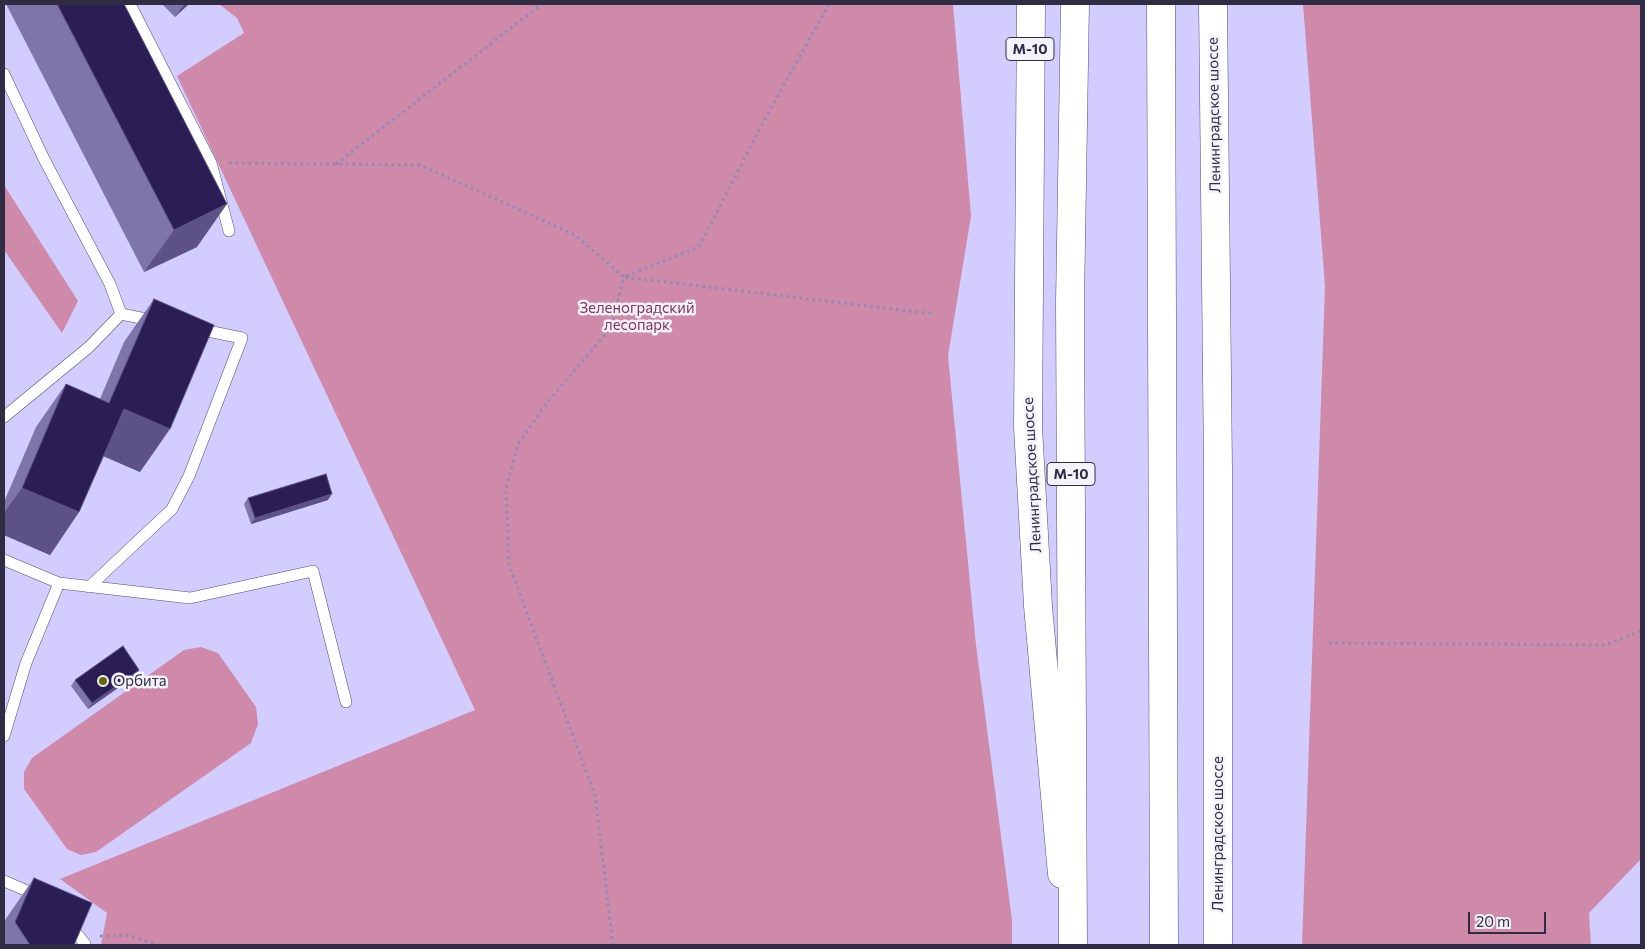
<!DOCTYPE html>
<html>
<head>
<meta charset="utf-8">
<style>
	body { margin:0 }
	#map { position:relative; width:1645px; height:949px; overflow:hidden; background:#d2cdfe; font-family:Commissioner,sans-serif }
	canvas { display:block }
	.frame { position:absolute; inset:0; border:5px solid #302c44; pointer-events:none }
	.scale { position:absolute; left:1468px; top:912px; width:78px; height:22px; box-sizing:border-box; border:2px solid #302c44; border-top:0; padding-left:6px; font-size:15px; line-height:18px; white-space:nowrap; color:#302c44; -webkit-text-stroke:4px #f4f3fa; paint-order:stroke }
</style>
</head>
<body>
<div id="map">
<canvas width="1645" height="949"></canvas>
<div class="frame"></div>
<div class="scale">20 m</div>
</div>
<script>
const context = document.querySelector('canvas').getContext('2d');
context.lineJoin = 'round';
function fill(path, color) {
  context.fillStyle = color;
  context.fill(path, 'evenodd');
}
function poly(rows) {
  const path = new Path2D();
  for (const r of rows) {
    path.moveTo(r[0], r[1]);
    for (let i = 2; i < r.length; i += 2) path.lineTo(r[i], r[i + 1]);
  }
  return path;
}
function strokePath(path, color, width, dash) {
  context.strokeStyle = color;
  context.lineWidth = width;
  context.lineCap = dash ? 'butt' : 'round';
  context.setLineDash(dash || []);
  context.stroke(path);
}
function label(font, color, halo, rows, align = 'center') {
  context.font = font + ' Commissioner,sans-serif';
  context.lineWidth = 5;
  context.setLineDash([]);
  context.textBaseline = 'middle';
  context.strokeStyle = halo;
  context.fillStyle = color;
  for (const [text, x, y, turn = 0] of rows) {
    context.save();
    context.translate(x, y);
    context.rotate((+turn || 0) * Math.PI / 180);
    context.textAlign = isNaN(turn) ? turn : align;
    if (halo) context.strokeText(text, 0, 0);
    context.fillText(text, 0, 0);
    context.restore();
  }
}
fill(poly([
	[219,4,953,4,971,216,948,356,976,645,1012,920,1012,945,101,945,107,913,60,879,475,710,177,76,244,33,237,18],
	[1303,4,1641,4,1641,859,1589,913,1591,945,1302,945,1325,286],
	[4,185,78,301,62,333,4,250],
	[201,647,218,653,256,707,258,724,251,743,96,852,81,855,67,849,24,789,24,772,32,758,184,650]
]), '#cf89a9');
const lane = poly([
	[130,4,211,163,229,231],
	[4,74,44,159,110,284,121,314,89,347,4,417],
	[121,314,156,321],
	[4,560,59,583,190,598,313,571,346,702],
	[89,587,172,509,189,476,242,338,198,329],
	[4,736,26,663,59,583],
	[4,881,39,896],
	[70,925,85,944,85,945]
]);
const primary = poly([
	[1031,4,1028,427,1038,606,1062,874],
	[1213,4,1218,468,1218,945]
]);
const highway = poly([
	[1161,4,1164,945],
	[1073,945,1070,302,1075,4]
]);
strokePath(lane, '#524a7e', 12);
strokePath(primary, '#524a7e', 29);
strokePath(highway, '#524a7e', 29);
strokePath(poly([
	[829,4,766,117,699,247,624,277,935,314],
	[229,163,420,165,575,235,624,277,611,328,546,404,518,444,506,488,509,565,595,795,613,945],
	[336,164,542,4],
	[1329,643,1605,645,1641,631],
	[100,936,126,935,159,945]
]), '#908bb2', 3, [2.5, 4]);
strokePath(lane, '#fff', 11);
strokePath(primary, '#fff', 28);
strokePath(highway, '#fff', 28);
fill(poly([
	[6,4,124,4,197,247,144,272],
	[162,4,189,4,175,17],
	[154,299,140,472,103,456,79,512,50,555,4,535,4,502,36,427,66,384,100,399,124,342],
	[248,498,328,500,251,524,244,504],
	[139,670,135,676,88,709,71,686,75,680],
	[34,878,74,945,4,945,4,922,5,920]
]), '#7e76aa');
fill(poly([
	[185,4,189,4,175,17,183,6],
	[227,204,197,247,144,272,174,230],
	[124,409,170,429,140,472,94,452],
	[22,488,79,512,50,555,4,535,4,513],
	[332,494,328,500,251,524,255,518],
	[139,670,135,676,88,709,92,703]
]), '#5d5288');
const building = poly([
	[57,4,124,4,227,204,174,230,57,4],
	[154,299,214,325,170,429,124,409,79,512,22,488,66,384,109,403,154,299],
	[326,474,332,494,255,518,248,498,326,474],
	[123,646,139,670,92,703,75,680,123,646],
	[34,878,92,903,74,945,30,945,15,922,34,878]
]);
fill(building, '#2b1e55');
strokePath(building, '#5d5288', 1);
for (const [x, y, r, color] of [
	[103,681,5,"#686906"]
]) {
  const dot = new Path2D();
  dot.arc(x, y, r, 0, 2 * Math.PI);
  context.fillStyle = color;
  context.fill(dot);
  strokePath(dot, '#f4f3fa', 2);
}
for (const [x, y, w] of [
	[1030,49,48],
	[1071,474,48]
]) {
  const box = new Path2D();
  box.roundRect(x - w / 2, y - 11.5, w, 23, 4);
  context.fillStyle = '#f4f3fa';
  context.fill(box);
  strokePath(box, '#302c44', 1);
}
label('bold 14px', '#302c44', null, [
	["М-10",1030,49],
	["М-10",1071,474]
]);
label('15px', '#302c44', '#f4f3fa', [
	["Ленинградское шоссе",1214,115,-91],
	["Ленинградское шоссе",1032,475,-93],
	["Ленинградское шоссе",1218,834,-90]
]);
label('15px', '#86325f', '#f4f3fa', [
	["Зеленоградский",637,308],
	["лесопарк",637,325]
]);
label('15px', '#302c44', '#f4f3fa', [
	["Орбита",113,681]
], 'left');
</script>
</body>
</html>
